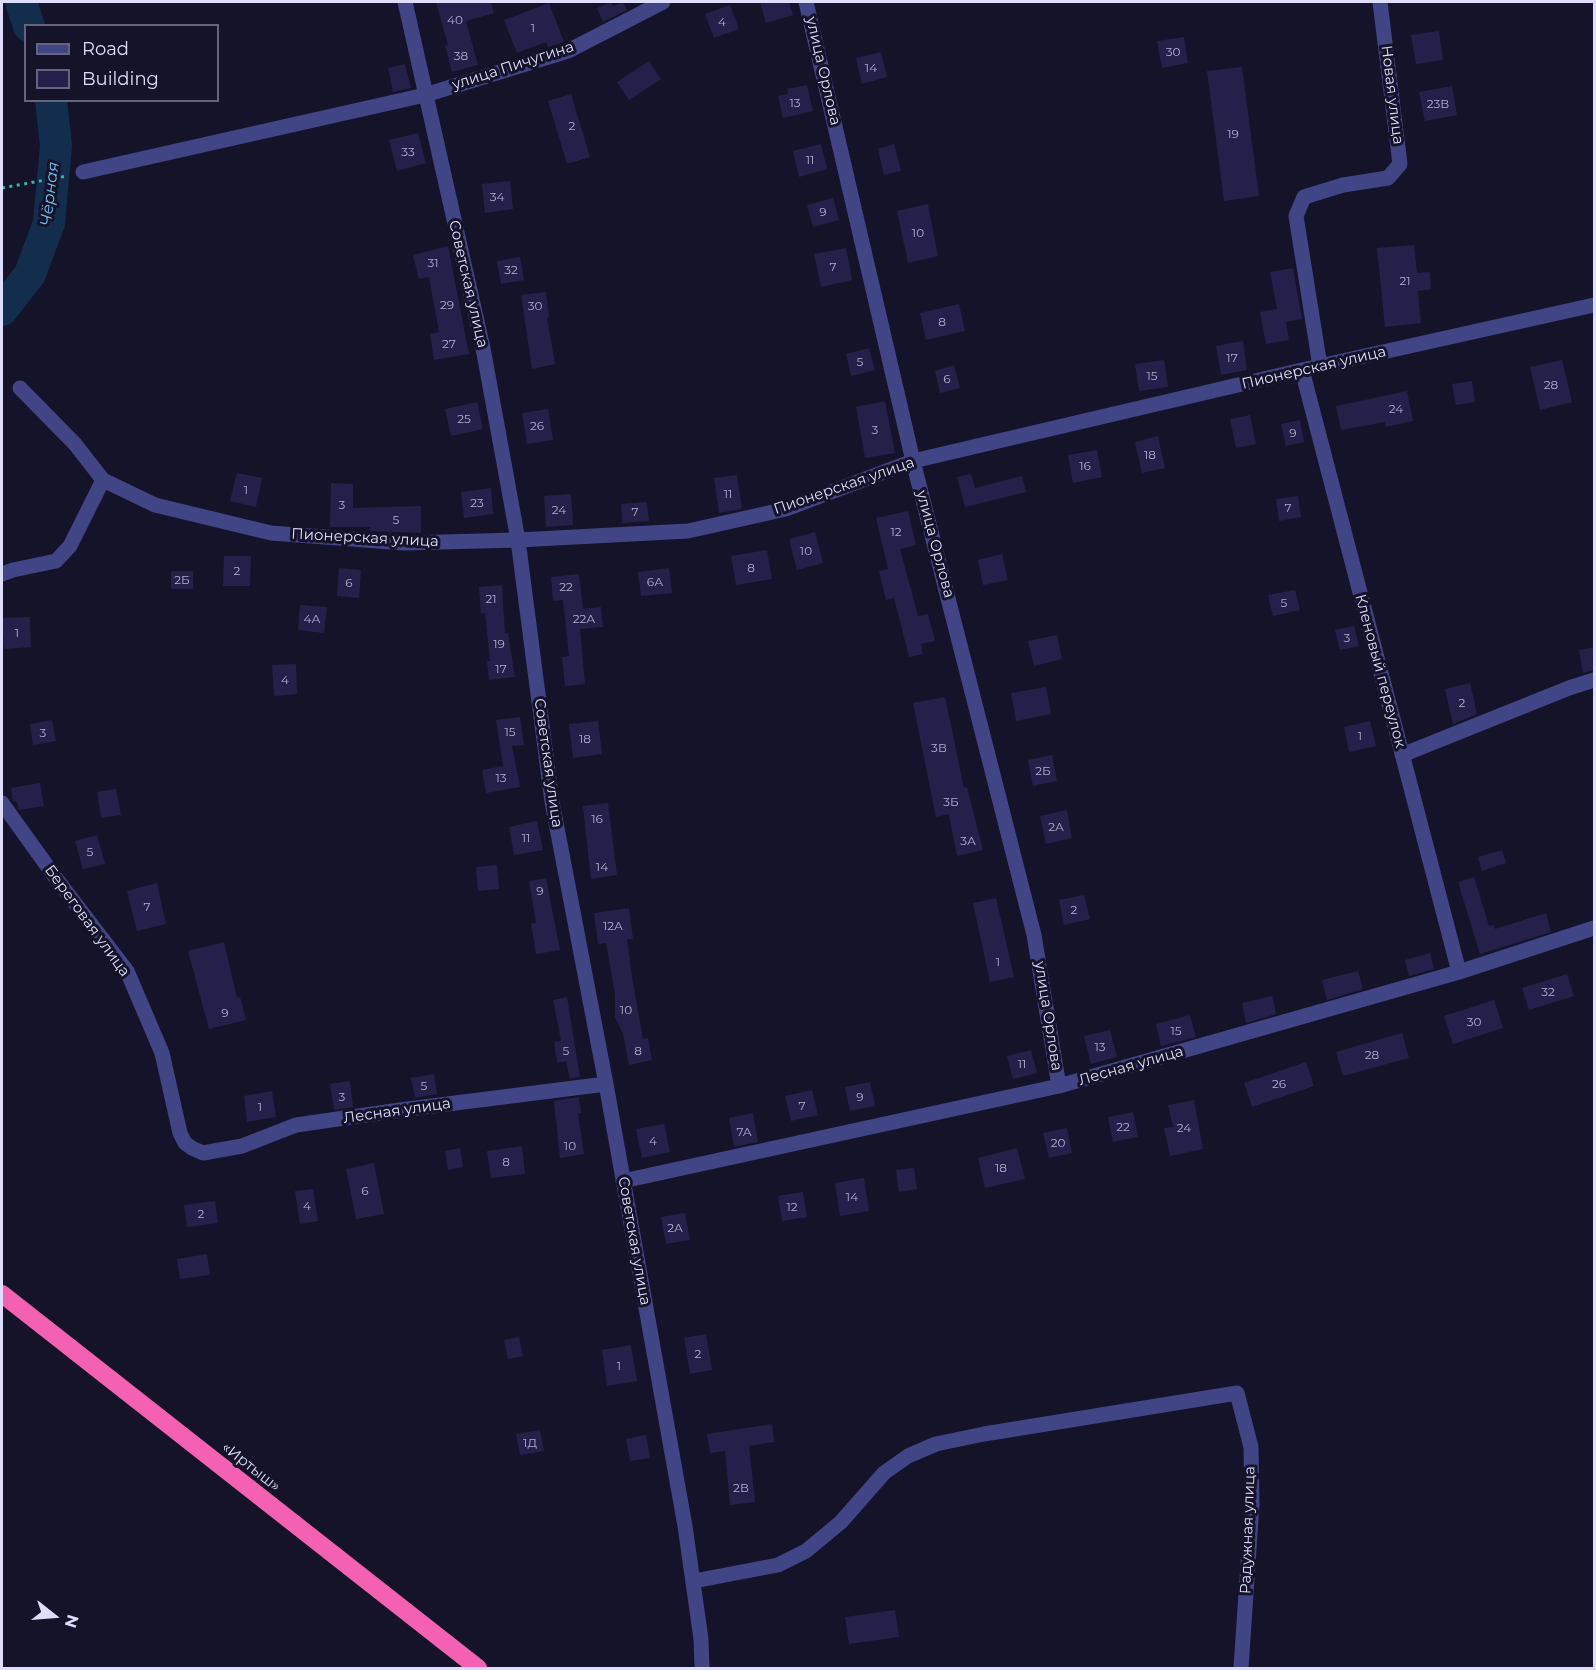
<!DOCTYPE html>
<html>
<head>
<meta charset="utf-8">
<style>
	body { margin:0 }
	#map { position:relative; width:1596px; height:1670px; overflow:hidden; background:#151329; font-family:Montserrat,sans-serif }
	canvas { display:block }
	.frame { position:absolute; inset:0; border:3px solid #deddfd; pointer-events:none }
	.legend { position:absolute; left:24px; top:24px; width:195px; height:78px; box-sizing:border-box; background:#151329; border:2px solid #65647e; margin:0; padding:8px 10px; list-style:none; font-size:18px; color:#deddfd }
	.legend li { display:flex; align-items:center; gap:12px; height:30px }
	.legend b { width:30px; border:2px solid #65647e }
	.north { position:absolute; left:24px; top:1586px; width:60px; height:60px; -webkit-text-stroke:4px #151329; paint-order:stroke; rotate:107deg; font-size:16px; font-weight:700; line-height:24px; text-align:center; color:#deddfd }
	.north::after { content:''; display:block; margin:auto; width:21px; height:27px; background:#deddfd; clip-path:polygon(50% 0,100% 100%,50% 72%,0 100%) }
</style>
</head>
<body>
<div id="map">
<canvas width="1596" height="1670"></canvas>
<div class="frame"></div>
<ul class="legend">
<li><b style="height:8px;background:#414485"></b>Road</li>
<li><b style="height:16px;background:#252049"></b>Building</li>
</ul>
<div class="north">N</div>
</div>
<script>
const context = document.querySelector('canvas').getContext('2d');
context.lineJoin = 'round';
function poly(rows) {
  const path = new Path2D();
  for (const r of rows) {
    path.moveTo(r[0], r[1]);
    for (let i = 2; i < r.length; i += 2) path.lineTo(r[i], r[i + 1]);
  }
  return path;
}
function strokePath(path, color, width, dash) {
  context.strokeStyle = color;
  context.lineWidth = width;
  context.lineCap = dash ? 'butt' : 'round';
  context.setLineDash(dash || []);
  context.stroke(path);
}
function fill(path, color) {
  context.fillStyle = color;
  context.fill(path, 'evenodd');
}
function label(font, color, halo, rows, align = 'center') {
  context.font = font + ' Montserrat,sans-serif';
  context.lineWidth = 6;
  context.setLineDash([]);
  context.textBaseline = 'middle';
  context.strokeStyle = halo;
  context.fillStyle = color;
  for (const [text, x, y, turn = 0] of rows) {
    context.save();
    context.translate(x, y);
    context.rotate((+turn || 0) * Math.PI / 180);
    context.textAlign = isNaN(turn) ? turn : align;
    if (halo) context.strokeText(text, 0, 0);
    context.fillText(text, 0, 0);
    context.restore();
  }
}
strokePath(poly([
	[21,2,29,26],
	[2,310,30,274,49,223,56,146,51,100]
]), '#132d4d', 32);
fill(poly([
	[436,2,491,2,494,13,466,21,478,65,452,72,445,46,448,45],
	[611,2,613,6,623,2,627,10,603,22,597,8],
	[760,2,789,2,793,15,766,23],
	[549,3,564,42,548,47,546,42,517,53,504,20],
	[730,5,739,29,714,38,705,14],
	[1439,31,1443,60,1416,64,1411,35],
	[1184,37,1188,63,1162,68,1157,41],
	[881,52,887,77,862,84,856,58],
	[649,61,661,79,629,100,617,82],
	[405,64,411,88,393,92,388,68],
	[1242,67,1259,196,1224,201,1207,71],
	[807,85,813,111,783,118,778,96,788,94,787,89],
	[1452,86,1457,115,1425,121,1419,92],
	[571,94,590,157,567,164,548,101],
	[418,133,426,163,397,171,389,140],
	[821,144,827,169,799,177,793,151],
	[894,144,901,171,884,175,878,149],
	[510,181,513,209,485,213,482,184],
	[833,198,839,220,813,227,807,205],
	[928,204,938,256,908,263,897,211],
	[1414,245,1417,273,1430,272,1431,289,1418,291,1421,323,1385,327,1377,248],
	[448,246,469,354,434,360,430,334,439,332,429,277,419,279,413,255],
	[846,248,852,280,821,287,814,254],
	[520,257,524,280,501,284,497,261],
	[1293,268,1302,319,1286,322,1289,340,1266,344,1260,312,1277,309,1270,272],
	[546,292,549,317,547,318,555,364,532,369,521,295],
	[959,304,965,331,926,340,920,313],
	[1243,341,1247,370,1221,375,1216,346],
	[869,348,875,370,851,376,846,354],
	[1164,360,1168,387,1139,391,1135,364],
	[1562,360,1572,402,1540,410,1530,367],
	[954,365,960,388,940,393,935,371],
	[1472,381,1475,402,1456,405,1452,384],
	[1407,391,1413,421,1386,427,1385,422,1341,430,1336,406],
	[885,401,895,453,865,458,856,407],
	[477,402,483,429,451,436,445,409],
	[548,409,553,440,527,444,522,413],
	[1250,415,1256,444,1236,448,1230,419],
	[1300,420,1304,442,1286,446,1281,424],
	[1158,436,1165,468,1142,473,1135,442],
	[1097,450,1102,477,1073,483,1068,455],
	[237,473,262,478,256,507,230,501],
	[971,474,975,488,1022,476,1026,492,965,507,957,477],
	[737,475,742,509,719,513,714,478],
	[331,483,353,484,353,508,421,506,421,533,370,531,370,527,330,527],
	[491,488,493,514,464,518,461,492],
	[571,494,573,525,546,527,544,496],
	[1298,496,1301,517,1279,521,1276,499],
	[647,502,649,521,622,523,621,504],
	[908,511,916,545,900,549,918,616,928,614,935,641,921,644,923,654,909,657,894,598,886,600,879,571,888,569,876,518],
	[815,532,823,563,797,570,789,539],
	[767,550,772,579,736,585,731,556],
	[1002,554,1008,580,983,585,978,560],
	[224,556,251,556,250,586,223,586],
	[339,568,361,570,359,598,337,596],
	[669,568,672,593,641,596,638,572],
	[171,571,193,571,193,589,171,589],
	[579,574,583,609,601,607,603,627,580,629,585,684,565,686,562,657,569,656,563,600,553,601,551,577],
	[502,585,505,633,508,633,515,677,489,680,487,661,490,661,485,613,481,614,479,587],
	[1295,590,1300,610,1273,616,1268,595],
	[300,605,327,607,324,633,298,630],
	[30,617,31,647,4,649,2,618],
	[1354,626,1359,646,1340,650,1335,630],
	[1057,635,1062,659,1034,666,1028,641],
	[1594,647,1594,670,1583,673,1579,650],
	[296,664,297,694,274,696,272,665],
	[1470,683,1477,714,1453,724,1445,689],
	[1046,687,1051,714,1016,721,1011,693],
	[945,697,964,788,967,787,983,850,957,856,949,814,936,817,913,703],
	[520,717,524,745,512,746,520,787,486,793,482,770,503,766,496,720],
	[52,720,56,741,33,745,30,724],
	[598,721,602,754,573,758,569,724],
	[1370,721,1376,746,1349,752,1344,727],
	[1052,755,1057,781,1033,786,1028,760],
	[40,783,44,806,19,810,17,802,13,801,11,788],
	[116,789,121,815,101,818,97,792],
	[608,803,617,875,591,879,583,806],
	[1067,810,1072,838,1046,844,1040,816],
	[537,821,543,850,514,855,509,827],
	[97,835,105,864,83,869,75,841],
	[1502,850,1506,863,1482,871,1478,857],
	[497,865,499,889,478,891,476,867],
	[1474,877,1489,926,1494,925,1495,929,1546,913,1551,932,1480,954,1458,882],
	[546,878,560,950,536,954,531,924,536,923,529,881],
	[157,883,166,924,137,931,127,891],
	[1084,895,1090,919,1064,925,1059,900],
	[996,898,1014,977,990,982,973,903],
	[629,908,633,939,627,939,632,977,643,1039,648,1038,652,1060,629,1065,623,1034,615,1017,615,994,606,943,598,944,594,913],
	[224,942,237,998,240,997,246,1020,209,1029,188,951],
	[1430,953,1434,969,1409,976,1405,960],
	[1358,971,1363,989,1327,1000,1322,980],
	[1567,974,1574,996,1529,1010,1522,988],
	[1272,996,1276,1014,1246,1023,1242,1003],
	[567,997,580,1077,570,1079,566,1061,557,1063,554,1042,561,1041,553,1000],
	[1494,1000,1503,1028,1453,1044,1444,1016],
	[1190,1015,1196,1037,1161,1046,1156,1024],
	[1110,1030,1117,1057,1091,1064,1084,1036],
	[1402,1033,1409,1058,1343,1076,1336,1052],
	[1031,1050,1037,1073,1013,1079,1007,1056],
	[1306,1062,1314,1086,1252,1107,1244,1083],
	[434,1074,437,1094,415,1098,411,1078],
	[350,1081,353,1107,334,1110,330,1084],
	[870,1082,875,1106,850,1111,845,1087],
	[812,1090,818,1115,791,1121,785,1096],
	[272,1091,276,1117,247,1122,244,1096],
	[579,1097,581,1113,578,1113,584,1154,560,1158,554,1101],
	[1194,1100,1203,1149,1170,1156,1164,1128,1173,1127,1168,1105],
	[1133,1112,1138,1137,1113,1142,1108,1117],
	[753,1113,758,1142,734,1147,729,1118],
	[664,1124,670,1152,642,1158,636,1129],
	[1067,1128,1072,1153,1049,1158,1043,1133],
	[522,1146,525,1174,491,1178,487,1151],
	[460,1148,463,1167,448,1170,445,1151],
	[1017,1148,1025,1179,985,1188,978,1158],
	[374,1163,384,1214,356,1219,346,1169],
	[914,1168,917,1189,899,1192,896,1170],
	[864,1178,869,1211,840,1216,835,1183],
	[313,1189,318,1221,300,1224,295,1191],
	[803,1192,807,1217,782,1221,778,1196],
	[215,1201,218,1223,187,1227,184,1205],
	[685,1213,690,1240,666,1244,661,1217],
	[207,1254,210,1275,180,1279,177,1259],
	[706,1334,712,1370,690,1374,684,1338],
	[519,1337,523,1356,508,1359,504,1340],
	[631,1345,637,1381,607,1386,602,1350],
	[772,1424,774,1442,749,1446,755,1502,730,1505,725,1451,710,1453,707,1434],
	[540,1430,544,1451,520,1455,516,1434],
	[646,1435,650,1458,630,1461,626,1439],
	[895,1610,899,1637,849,1644,845,1617]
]), '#252049');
strokePath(poly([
	[2,188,67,176]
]), '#39b4a2', 3, [3, 4.5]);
strokePath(poly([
	[405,2,483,348,518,540,552,802,606,1084,685,1526,701,1639,702,1668],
	[806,2,913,461,1034,935,1059,1086],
	[83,172,425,95,568,51,663,2],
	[1320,366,1296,216,1304,197,1343,185,1388,178,1400,164,1380,2],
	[1302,370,1459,972],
	[20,388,75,444,103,480,155,505,271,533,405,543,518,540,688,531,786,509,913,461,1302,370,1594,305],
	[2,574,13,570,56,561,70,546,103,480],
	[1402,755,1569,688,1594,680],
	[2,803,58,881,127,971,162,1053,180,1133,185,1143,192,1148,203,1153,242,1146,296,1125,400,1110,606,1084],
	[623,1181,1059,1086,1459,972,1594,928],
	[694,1581,778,1565,806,1551,841,1522,884,1473,908,1456,936,1444,984,1434,1237,1393,1251,1447,1252,1504,1241,1668]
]), '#414485', 15);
strokePath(poly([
	[2,1294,478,1668]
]), '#f461b3', 18);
label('12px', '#b0aed0', null, [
	["40",455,20],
	["4",722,22],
	["1",533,28],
	["30",1173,52],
	["38",461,56],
	["14",871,68],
	["13",795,103],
	["23В",1438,104],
	["2",572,126],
	["19",1233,134],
	["33",408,152],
	["11",810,160],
	["34",497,197],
	["9",823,212],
	["10",918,233],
	["31",433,263],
	["7",833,267],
	["32",511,270],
	["21",1405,281],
	["29",447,305],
	["30",535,306],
	["8",942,322],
	["27",449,344],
	["17",1232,358],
	["5",860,362],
	["15",1152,376],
	["6",947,379],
	["28",1551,385],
	["24",1396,409],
	["25",464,419],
	["26",537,426],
	["3",875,430],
	["9",1293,433],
	["18",1150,455],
	["16",1085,466],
	["1",246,490],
	["11",728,494],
	["23",477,503],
	["3",342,505],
	["7",1288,508],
	["24",559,510],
	["7",635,512],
	["5",396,520],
	["12",896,532],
	["10",806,551],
	["8",751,568],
	["2",237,571],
	["2Б",182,580],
	["6А",655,582],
	["6",349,583],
	["22",566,587],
	["21",491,599],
	["5",1284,603],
	["4А",312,619],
	["22А",584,619],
	["1",17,633],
	["3",1347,638],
	["19",499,644],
	["17",501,669],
	["4",285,680],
	["2",1462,703],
	["15",510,732],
	["3",43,733],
	["1",1360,736],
	["18",585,739],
	["3В",939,748],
	["2Б",1043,771],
	["13",501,778],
	["3Б",951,802],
	["16",597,819],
	["2А",1056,827],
	["11",526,838],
	["3А",968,841],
	["5",90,852],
	["14",602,867],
	["9",540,891],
	["7",147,907],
	["2",1074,910],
	["12А",613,926],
	["1",998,962],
	["32",1548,992],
	["10",626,1010],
	["9",225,1013],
	["30",1474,1022],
	["15",1176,1031],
	["13",1100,1047],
	["5",566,1051],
	["8",638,1051],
	["28",1372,1055],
	["11",1022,1064],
	["26",1279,1084],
	["5",424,1086],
	["3",342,1097],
	["9",860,1097],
	["7",802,1106],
	["1",260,1107],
	["22",1123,1127],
	["24",1184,1128],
	["7А",744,1132],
	["4",653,1141],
	["20",1058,1143],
	["10",570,1146],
	["8",506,1162],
	["18",1001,1168],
	["6",365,1191],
	["14",852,1197],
	["4",307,1206],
	["12",792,1207],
	["2",201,1214],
	["2А",675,1228],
	["2",698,1354],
	["1",619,1366],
	["1Д",530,1443],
	["2В",741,1488]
]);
label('15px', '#deddfd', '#151329', [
	["улица Пичугина",513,66,-18],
	["улица Орлова",823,71,77],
	["Новая улица",1392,95,83],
	["Советская улица",468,284,77],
	["Пионерская улица",1314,368,-13],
	["Пионерская улица",844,486,-19],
	["Пионерская улица",365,538,3],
	["улица Орлова",935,544,75],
	["Кленовый переулок",1380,671,75],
	["Советская улица",548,763,82],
	["Береговая улица",87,921,54],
	["улица Орлова",1048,1016,81],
	["Лесная улица",1131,1066,-16],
	["Лесная улица",397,1111,-8],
	["Советская улица",634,1241,80],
	["«Иртыш»",251,1467,38],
	["Радужная улица",1248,1530,-88]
]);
label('italic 16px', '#72c3f5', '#151329', [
	["Чёрная",50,194,-83]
]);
</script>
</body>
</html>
